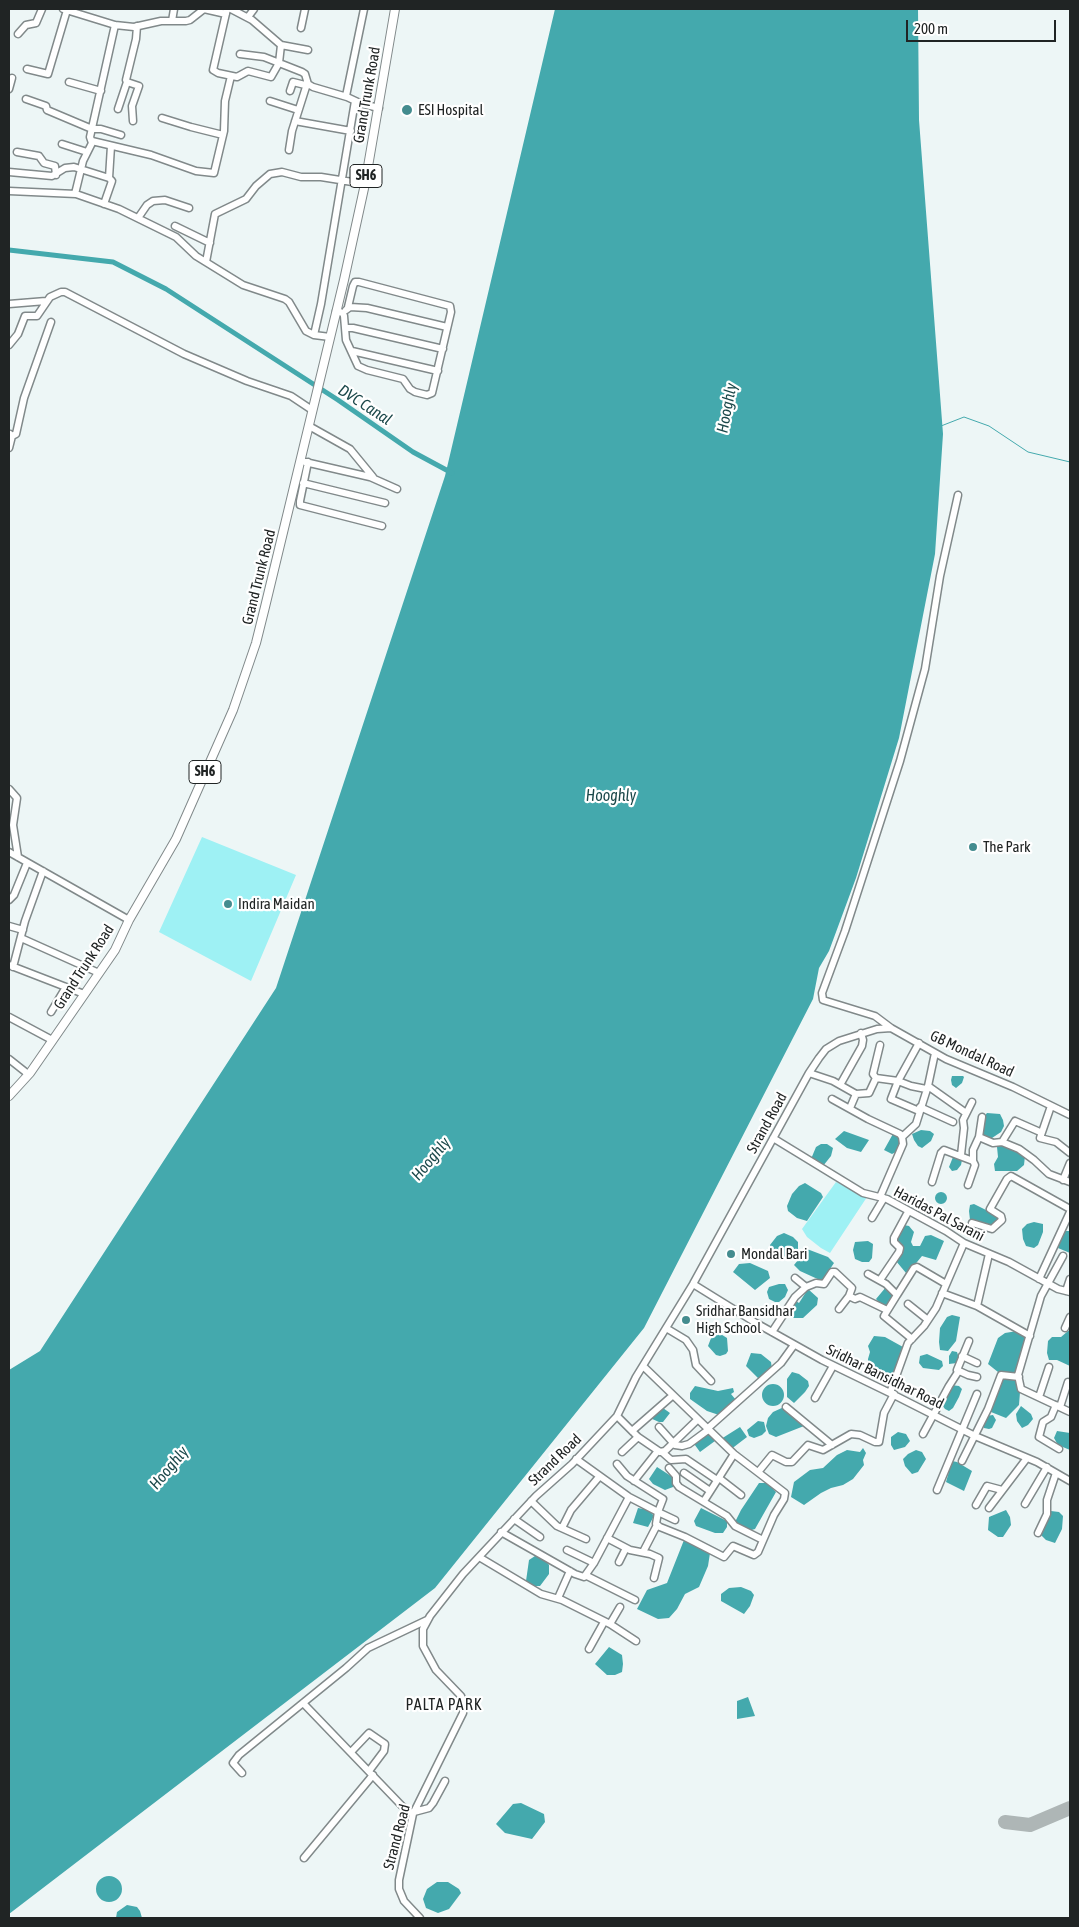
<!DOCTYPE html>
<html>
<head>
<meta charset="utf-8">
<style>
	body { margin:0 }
	#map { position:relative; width:1079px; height:1927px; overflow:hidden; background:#edf6f6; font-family:"Asap Condensed",sans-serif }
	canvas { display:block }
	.frame { position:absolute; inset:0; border:10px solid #202424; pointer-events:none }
	.scale { position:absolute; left:906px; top:20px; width:150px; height:22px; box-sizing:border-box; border:2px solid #202424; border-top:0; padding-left:6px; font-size:15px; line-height:18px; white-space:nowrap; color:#202424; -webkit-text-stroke:4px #fff; paint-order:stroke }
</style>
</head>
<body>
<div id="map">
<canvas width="1079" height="1927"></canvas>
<div class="frame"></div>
<div class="scale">200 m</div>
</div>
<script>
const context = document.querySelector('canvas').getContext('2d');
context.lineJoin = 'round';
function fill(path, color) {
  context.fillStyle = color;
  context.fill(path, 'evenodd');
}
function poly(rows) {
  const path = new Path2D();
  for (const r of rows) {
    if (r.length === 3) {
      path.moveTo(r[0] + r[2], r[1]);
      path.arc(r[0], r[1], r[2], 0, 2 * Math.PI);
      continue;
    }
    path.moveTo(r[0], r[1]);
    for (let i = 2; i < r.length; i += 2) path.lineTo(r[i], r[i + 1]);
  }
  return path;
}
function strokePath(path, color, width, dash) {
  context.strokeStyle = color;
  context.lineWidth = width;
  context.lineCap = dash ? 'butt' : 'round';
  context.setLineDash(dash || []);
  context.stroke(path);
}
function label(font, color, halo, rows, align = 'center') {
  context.font = font + ' "Asap Condensed",sans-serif';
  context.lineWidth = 4.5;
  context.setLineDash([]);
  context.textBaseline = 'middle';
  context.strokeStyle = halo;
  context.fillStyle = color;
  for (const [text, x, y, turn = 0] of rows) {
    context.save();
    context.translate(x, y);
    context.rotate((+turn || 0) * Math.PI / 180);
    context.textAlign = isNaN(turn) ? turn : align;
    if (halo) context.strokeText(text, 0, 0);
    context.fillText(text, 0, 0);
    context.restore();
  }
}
fill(poly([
	[202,837,296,875,251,981,159,932],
	[836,1182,867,1197,830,1253,821,1248,807,1237,802,1229]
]), '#9ef1f4');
fill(poly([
	[555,9,918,9,919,120,943,434,935,554,899,738,856,878,829,951,819,968,813,999,644,1328,435,1588,9,1914,9,1370,40,1351,276,988,445,476],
	[952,1076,963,1076,964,1077,962,1083,956,1088,952,1085,951,1080],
	[987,1113,1000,1114,1003,1120,1004,1126,1001,1132,992,1138,986,1138,983,1135,982,1127,983,1118],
	[921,1130,930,1131,934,1134,931,1141,922,1148,918,1146,914,1140,912,1134],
	[844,1131,869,1140,861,1152,847,1148,835,1139],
	[894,1132,899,1134,901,1141,896,1152,892,1154,884,1150],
	[1000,1143,1018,1150,1025,1156,1024,1165,1017,1171,995,1171,994,1164,998,1157,997,1147],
	[821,1144,827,1144,833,1148,831,1156,823,1166,811,1159,816,1147],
	[953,1157,958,1157,962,1160,961,1165,957,1170,952,1171,949,1167],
	[805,1183,821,1193,823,1197,807,1221,797,1218,788,1211,787,1206,792,1194,799,1186],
	[941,1198,6],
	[974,1204,994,1214,998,1219,990,1227,970,1220,969,1211,970,1205],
	[1034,1222,1043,1224,1043,1232,1038,1245,1034,1248,1026,1246,1023,1239,1022,1229,1027,1224],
	[904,1225,909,1226,914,1232,911,1242,913,1246,920,1246,925,1236,931,1235,944,1241,936,1260,922,1256,908,1273,906,1273,896,1261,902,1248,895,1240],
	[1064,1231,1070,1231,1070,1253,1058,1248],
	[784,1233,793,1237,798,1242,798,1249,786,1259,770,1253,770,1245,777,1236],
	[868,1241,873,1244,872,1258,869,1262,862,1262,855,1259,853,1250,855,1242],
	[807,1249,828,1257,834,1263,822,1281,800,1271,794,1265],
	[750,1263,768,1271,770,1278,755,1290,733,1272,739,1264],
	[779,1284,785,1284,788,1290,785,1297,779,1302,775,1302,769,1299,767,1292,769,1287],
	[886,1287,895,1295,886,1307,881,1305,876,1299],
	[808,1289,818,1298,817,1305,803,1318,793,1318,787,1313,793,1299,799,1303],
	[952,1315,960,1317,956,1341,948,1351,940,1350,939,1342,940,1328,947,1317],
	[1017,1331,1028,1337,1019,1368,1015,1372,998,1372,988,1364,998,1338,1005,1333],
	[1068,1331,1070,1331,1070,1366,1057,1360,1049,1360,1047,1353,1048,1341,1052,1337,1061,1337],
	[713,1333,719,1333,727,1338,728,1351,726,1354,720,1356,716,1355,708,1346],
	[874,1336,885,1337,903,1347,896,1376,889,1377,877,1373,868,1368,868,1359,870,1352,868,1346],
	[952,1351,957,1352,959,1358,957,1363,949,1364,949,1356],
	[751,1353,761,1354,771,1362,772,1369,760,1380,746,1366],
	[927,1354,942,1361,943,1366,939,1370,923,1368,919,1363,920,1356],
	[792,1372,799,1374,808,1381,809,1386,805,1392,794,1403,787,1397,787,1379],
	[1006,1376,1015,1379,1018,1382,1020,1392,1019,1405,1006,1418,991,1412,990,1406,1001,1378],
	[773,1395,11],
	[951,1385,959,1386,962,1389,959,1397,953,1408,949,1411,945,1409,942,1405],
	[695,1386,718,1391,733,1388,734,1392,731,1394,736,1400,719,1415,707,1411,690,1399,690,1393],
	[1021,1406,1031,1414,1033,1419,1028,1425,1022,1428,1017,1421,1016,1414],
	[784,1407,802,1421,804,1426,776,1437,769,1434,766,1426,768,1418,773,1412],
	[655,1408,663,1408,670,1413,663,1422,659,1422,650,1418],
	[993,1415,996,1420,992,1428,989,1429,984,1428,982,1423,986,1416],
	[758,1421,764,1422,766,1431,762,1435,754,1438,749,1436,747,1430],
	[740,1427,747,1437,730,1450,721,1439],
	[1057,1431,1070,1433,1070,1450,1058,1445,1054,1438],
	[707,1432,715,1441,700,1452,692,1441],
	[898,1432,906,1434,910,1441,905,1447,894,1450,891,1445,891,1437],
	[863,1448,866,1453,863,1460,864,1465,853,1479,843,1485,831,1488,821,1493,804,1505,791,1497,794,1482,810,1470,823,1468,837,1455,847,1450,860,1452],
	[916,1450,922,1452,926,1459,918,1472,912,1474,905,1466,903,1459,908,1454],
	[952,1461,957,1462,972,1471,964,1491,946,1482],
	[657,1467,674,1478,673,1487,665,1490,653,1484,649,1479],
	[759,1483,768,1483,776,1492,755,1529,748,1531,734,1524,741,1510],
	[638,1508,649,1510,654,1516,648,1527,633,1523],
	[701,1508,727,1521,727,1527,723,1533,715,1533,696,1526,694,1521],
	[1006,1510,1010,1517,1011,1525,1003,1537,998,1537,988,1530,989,1517],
	[1051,1511,1059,1512,1063,1516,1062,1529,1055,1543,1046,1540,1040,1534,1047,1515],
	[684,1540,688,1541,710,1553,708,1566,699,1587,685,1594,677,1609,669,1618,658,1619,637,1609,647,1590,667,1583],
	[535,1556,544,1558,549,1565,549,1574,540,1586,532,1586,526,1581,529,1560],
	[741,1587,751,1591,754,1595,750,1606,744,1614,721,1601,721,1594,729,1588],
	[609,1647,622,1655,623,1664,622,1672,615,1675,607,1675,595,1664],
	[748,1697,755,1716,737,1719,737,1701],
	[521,1803,544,1814,545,1822,532,1839,505,1833,496,1824,513,1804],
	[109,1889,13],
	[437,1882,448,1882,459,1889,461,1893,449,1909,438,1913,426,1908,423,1899,427,1889],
	[127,1905,137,1907,140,1911,142,1918,116,1918,117,1912]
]), '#44a9ad');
strokePath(poly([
	[941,426,964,417,989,426,1028,452,1070,462]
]), '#44a9ad', 1);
strokePath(poly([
	[9,250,113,262,166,289,338,400,413,452,452,473]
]), '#44a9ad', 5);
strokePath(poly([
	[1005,1822,1030,1825,1070,1808]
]), '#aeb6b6', 14);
const minor = poly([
	[63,9,115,25,134,27,161,21,186,21,190,20,204,9,226,14],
	[227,9,213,70,218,73,237,77,248,71,271,77,279,63,281,45,252,20,231,9],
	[248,17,254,9],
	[172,21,174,9],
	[301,28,305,9],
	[18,34,26,25,36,23,42,9],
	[281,45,308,50],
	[240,54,264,57,302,72,305,74,308,84,313,87,347,97,362,104,379,108],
	[27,69,48,74,67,10],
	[69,82,101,91],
	[9,89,12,78],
	[290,91,293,82,305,85,307,83],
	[346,96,364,9],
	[26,99,46,106,47,110,92,129,101,129,121,135],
	[270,101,298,110],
	[118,109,127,82],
	[162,118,191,127,223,135],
	[133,121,132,106,139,86,127,82,126,80,136,39,137,26],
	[295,121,351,131],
	[92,141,151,155,196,171,214,173,224,131,225,101,231,76],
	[62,144,87,152],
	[289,150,292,131,306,87,308,84],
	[17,152,39,156,44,163,55,166,56,175],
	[9,172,52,176,65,168,74,167,109,178],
	[9,191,76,194,119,209,176,237,196,256,243,285,285,299,289,302,306,331,314,335,330,337],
	[75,194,83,161,92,143,90,137,115,25],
	[104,204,112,181,109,178,111,146],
	[138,218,147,205,153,201,165,200,189,208],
	[175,226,210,243],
	[206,262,215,214,246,199,256,186,270,174,282,172,301,177,321,177,365,184],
	[9,304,46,301],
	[346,310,350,307,367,308,447,327],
	[336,311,343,313,344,316,346,340,358,366,367,370,403,379,410,389,415,392,427,395,432,393,451,312,450,306,359,282,355,282,353,286,348,307],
	[345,328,353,328,443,349],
	[314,335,321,304,355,101],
	[9,345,18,334,25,316,37,316,50,297,61,292,65,292,184,354,247,381,291,396,312,410],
	[352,351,438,371],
	[309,426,350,449,373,477],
	[12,436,16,434,24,398,51,322],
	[9,448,12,436,10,434],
	[305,462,370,477,397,489],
	[308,462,300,501,300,505,382,526],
	[303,483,385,503],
	[9,789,17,798,13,825,18,857],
	[9,852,129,920],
	[9,900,14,895,27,863],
	[9,926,23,930],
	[21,938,99,973],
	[9,965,84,994],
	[13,967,25,921,43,871],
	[51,1012,66,987],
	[9,1017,52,1040],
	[891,1028,875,1016,823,1000,822,993,845,931,900,761,925,669,940,576,958,495],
	[919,1043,898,1081,891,1099,919,1111],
	[9,1059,28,1074],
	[809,1073,833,1081,856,1094,850,1108],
	[876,1078,873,1074,880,1045],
	[840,1085,862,1046,863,1040,861,1033],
	[928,1086,966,1113],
	[856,1094,869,1093,876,1078,898,1081,911,1086,926,1089],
	[832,1099,868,1119,900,1134,902,1137,903,1144,880,1197],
	[1051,1106,1040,1138,1056,1142,1070,1153],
	[920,1107,953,1122],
	[982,1117,979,1137,993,1143,1002,1142,1019,1149,1034,1160,1049,1174,1070,1182],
	[902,1137,916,1124,928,1086,935,1053],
	[773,1138,863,1193,887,1199,946,1231,964,1243,1009,1262,1058,1289,1070,1292],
	[1002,1142,1015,1121,1040,1132],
	[961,1155,964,1128,963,1120,972,1102],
	[1063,1180,1070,1163],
	[932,1182,941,1153,944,1150,973,1161,973,1150,979,1137],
	[968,1185,975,1165,973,1161],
	[872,1218,884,1198],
	[972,1223,992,1229,1002,1220,1001,1216,990,1209,1007,1179,1011,1176,1070,1209],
	[1063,1256,1041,1296,1018,1375,1021,1389,1070,1412],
	[868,1274,886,1284,897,1295,884,1316,912,1339],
	[795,1278,806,1287],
	[1039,1279,1070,1212],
	[880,1280,899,1252,900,1248,894,1242,894,1238,908,1212],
	[693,1284,756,1323,822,1360,890,1393,975,1436,1037,1462,1070,1481],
	[1066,1291,1070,1279],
	[942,1293,977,1306,1030,1336],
	[897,1295,914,1268,917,1267,946,1284],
	[849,1296,855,1299,860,1297,887,1310],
	[908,1304,928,1320],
	[977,1306,989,1254],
	[666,1328,686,1340,693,1350,696,1365,711,1381],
	[1065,1328,1070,1317],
	[772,1332,795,1297,806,1287,816,1283,824,1284,832,1272,835,1272,852,1288,849,1296,839,1309],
	[969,1341,957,1370,968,1375,977,1377],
	[962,1356,977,1363],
	[890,1393,908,1343,924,1326,936,1308,964,1243],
	[1039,1397,1049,1367],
	[815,1398,833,1366],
	[1056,1405,1051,1417,1043,1422,1039,1437,1059,1449],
	[786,1407,832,1445],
	[1060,1407,1068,1382],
	[617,1416,638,1437,660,1452,665,1451,697,1420],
	[659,1427,675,1445,682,1446,689,1444,708,1430],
	[707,1429,781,1363,794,1345],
	[632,1431,672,1396],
	[923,1434,949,1386,958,1372],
	[622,1452,638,1437],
	[662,1452,671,1460,686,1459,717,1480],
	[576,1459,629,1497,658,1512,656,1524,660,1527,685,1537,724,1557,733,1546,754,1555,758,1552,774,1515,784,1499,785,1493,734,1454,643,1366],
	[962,1461,988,1409,1001,1375,1019,1377],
	[617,1464,627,1476,663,1499,658,1512,675,1520],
	[669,1468,676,1476,676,1483,679,1487,727,1516,735,1526,763,1540],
	[759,1471,772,1455,786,1462,792,1462,808,1445,823,1450,851,1434,860,1435,875,1442,879,1442,884,1413,894,1394],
	[684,1473,710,1491],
	[719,1478,741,1495],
	[634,1481,657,1452],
	[937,1490,977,1394],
	[531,1501,557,1526,586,1539],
	[704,1501,734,1454],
	[1025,1504,1047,1467],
	[976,1505,987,1486,1002,1490],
	[989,1508,1027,1458],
	[514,1519,540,1537],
	[563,1526,571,1510,599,1477],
	[501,1532,575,1574,584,1577,594,1563,629,1497],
	[1038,1533,1047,1514,1047,1500,1056,1473],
	[607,1538,630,1550,650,1554,659,1558,654,1578],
	[567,1550,594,1563],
	[643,1552,657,1525],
	[479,1557,541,1594,562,1600,610,1624,636,1641],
	[619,1562,626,1548],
	[587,1576,635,1600],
	[558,1598,570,1571],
	[610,1624,620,1607],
	[589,1649,604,1622],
	[303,1703,403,1807,413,1814],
	[351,1752,369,1733,385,1744,384,1751,369,1771],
	[242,1773,233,1763,239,1755,346,1668,368,1648,427,1620],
	[414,1812,429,1808,433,1803,445,1781],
	[304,1858,373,1775],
	[420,1918,404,1901,399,1889,399,1880,413,1814,463,1713,464,1704,461,1696,436,1670,423,1646,423,1629,430,1616,463,1574,536,1496,572,1464,617,1416,636,1377,693,1284,809,1073,819,1058,826,1049,839,1041,877,1029,891,1028,946,1059,1013,1087,1070,1115]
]);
const major = poly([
	[9,1096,30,1073,115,950,129,920,176,839,233,710,256,643,265,607,344,280,365,184,395,9]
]);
strokePath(minor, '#81898a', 9);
strokePath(major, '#81898a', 10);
strokePath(minor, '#fff', 6);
strokePath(major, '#fff', 8);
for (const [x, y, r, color] of [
	[407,110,6,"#448c8f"],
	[973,847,5,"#448c8f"],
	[228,904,5,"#448c8f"],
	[731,1254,5,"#448c8f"],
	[686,1320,5,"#448c8f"]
]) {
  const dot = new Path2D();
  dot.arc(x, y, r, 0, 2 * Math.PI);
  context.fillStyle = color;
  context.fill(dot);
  strokePath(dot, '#fff', 2);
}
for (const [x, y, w] of [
	[366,176,32],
	[205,772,32]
]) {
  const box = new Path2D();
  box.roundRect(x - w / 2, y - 11.5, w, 23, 4);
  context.fillStyle = '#fff';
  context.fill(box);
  strokePath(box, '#202424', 1);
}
label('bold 14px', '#202424', null, [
	["SH6",366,176],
	["SH6",205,772]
]);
label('15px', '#202424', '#fff', [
	["Grand Trunk Road",367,95,-80],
	["Grand Trunk Road",259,577,-76],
	["Grand Trunk Road",84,967,-57],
	["GB Mondal Road",972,1054,25],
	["Strand Road",767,1123,-61],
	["Haridas Pal Sarani",939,1214,28],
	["Sridhar Bansidhar Road",885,1377,26],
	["Strand Road",555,1460,-44],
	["Strand Road",397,1837,-75]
]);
label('15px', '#202424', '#fff', [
	["ESI Hospital",418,110],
	["The Park",983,847],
	["Indira Maidan",238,904],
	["Mondal Bari",741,1254],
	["Sridhar Bansidhar",696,1311],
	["High School",696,1328]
], 'left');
label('italic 16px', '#1b484a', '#fff', [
	["DVC Canal",365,405,33],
	["Hooghly",727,408,-79],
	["Hooghly",611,796],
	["Hooghly",431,1159,-50],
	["Hooghly",169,1468,-50]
]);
context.letterSpacing = '1px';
label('16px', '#202424', '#fff', [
	["PALTA PARK",444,1705]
]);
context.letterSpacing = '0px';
</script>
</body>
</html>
